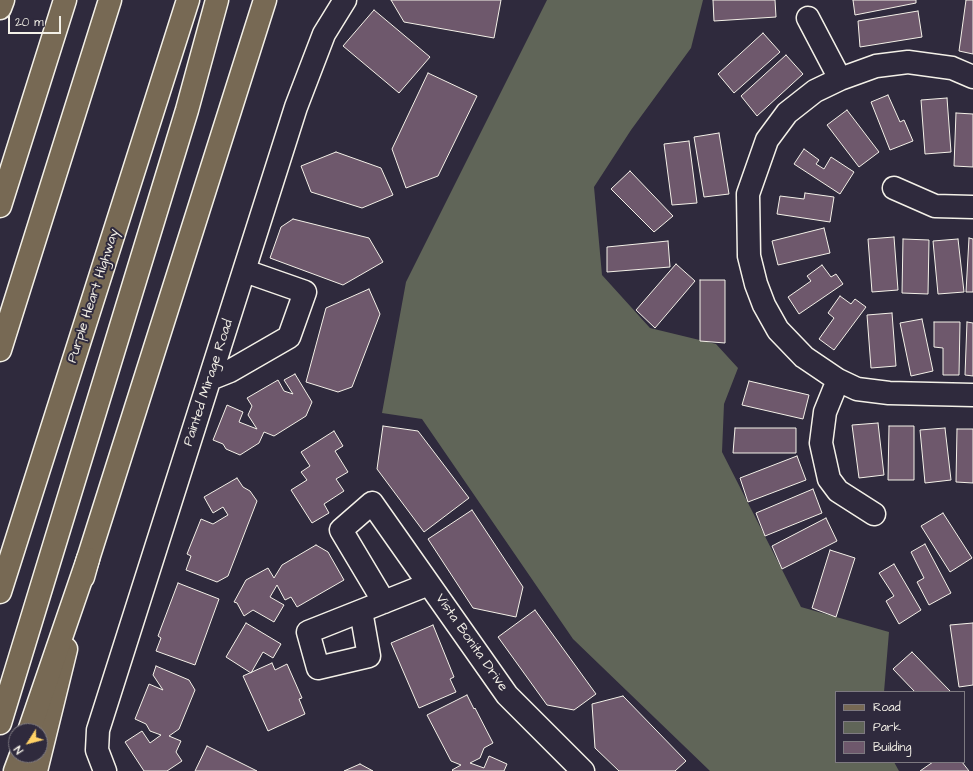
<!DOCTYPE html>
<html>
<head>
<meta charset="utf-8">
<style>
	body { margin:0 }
	#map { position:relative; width:973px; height:771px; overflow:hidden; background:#2f2a3d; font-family:"Architects Daughter",sans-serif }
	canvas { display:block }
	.legend { position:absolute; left:835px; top:691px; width:130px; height:72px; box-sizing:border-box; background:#2f2a3d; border:1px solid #7e7a81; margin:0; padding:5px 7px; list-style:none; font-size:12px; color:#f4f1e8 }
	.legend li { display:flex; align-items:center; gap:8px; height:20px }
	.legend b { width:20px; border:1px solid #7e7a81 }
	.north { position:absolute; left:8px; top:723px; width:40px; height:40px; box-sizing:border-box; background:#2f2a3d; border:1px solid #7e7a81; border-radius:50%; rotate:234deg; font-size:11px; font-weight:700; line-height:16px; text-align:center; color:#f4f1e8 }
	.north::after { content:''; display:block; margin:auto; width:14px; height:18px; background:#ffd166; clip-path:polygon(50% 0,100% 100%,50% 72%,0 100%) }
	.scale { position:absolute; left:8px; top:16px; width:53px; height:18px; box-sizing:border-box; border:2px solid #f4f1e8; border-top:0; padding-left:5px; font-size:12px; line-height:14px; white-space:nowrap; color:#f4f1e8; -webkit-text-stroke:3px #2f2a3d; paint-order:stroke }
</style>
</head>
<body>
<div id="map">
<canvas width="973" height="771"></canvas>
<ul class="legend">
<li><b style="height:5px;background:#776954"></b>Road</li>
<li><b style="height:11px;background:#606558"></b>Park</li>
<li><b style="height:11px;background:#6e586c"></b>Building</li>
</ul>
<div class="north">N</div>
<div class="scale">20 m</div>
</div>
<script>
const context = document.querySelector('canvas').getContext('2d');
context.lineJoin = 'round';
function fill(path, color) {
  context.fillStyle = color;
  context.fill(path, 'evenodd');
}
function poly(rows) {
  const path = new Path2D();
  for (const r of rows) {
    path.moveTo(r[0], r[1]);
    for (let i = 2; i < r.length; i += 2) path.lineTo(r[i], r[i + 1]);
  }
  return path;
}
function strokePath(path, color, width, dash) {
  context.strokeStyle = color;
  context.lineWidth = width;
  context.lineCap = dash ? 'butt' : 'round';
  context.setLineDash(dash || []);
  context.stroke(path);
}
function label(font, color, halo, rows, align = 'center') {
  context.font = font + ' "Architects Daughter",sans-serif';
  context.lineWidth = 4;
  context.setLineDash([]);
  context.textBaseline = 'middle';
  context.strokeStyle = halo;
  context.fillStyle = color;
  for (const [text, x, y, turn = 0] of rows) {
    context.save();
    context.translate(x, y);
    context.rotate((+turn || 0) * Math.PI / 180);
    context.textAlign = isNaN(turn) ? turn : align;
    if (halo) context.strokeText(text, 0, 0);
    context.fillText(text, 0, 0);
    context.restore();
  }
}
fill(poly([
	[547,0,703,0,691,48,631,130,594,187,602,275,650,328,716,344,738,368,724,404,722,452,801,607,889,632,884,692,836,692,836,762,894,762,899,771,710,771,573,639,422,419,382,413,406,282]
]), '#606558');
const building = poly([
	[391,0,501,0,494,38,404,22,391,0],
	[713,0,775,0,776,17,714,21,713,0],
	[853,0,916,0,916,3,855,15,853,0],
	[966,0,973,0,973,54,959,51,966,0],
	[374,10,430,57,399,93,343,46,374,10],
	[918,11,922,37,860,47,858,21,918,11],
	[763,33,780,52,734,93,718,74,763,33],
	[786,55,803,74,757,116,741,96,786,55],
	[428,73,477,96,438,176,406,188,392,149,428,73],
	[888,95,900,122,904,120,913,141,890,150,871,102,888,95],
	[947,98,951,152,925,154,921,100,947,98],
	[847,110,879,152,859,167,827,125,847,110],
	[956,113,973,114,973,167,954,166,956,113],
	[719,133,729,194,704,197,694,137,719,133],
	[689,141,697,203,672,205,664,144,689,141],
	[804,149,819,160,816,164,824,169,831,157,854,172,840,194,794,164,804,149],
	[336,152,381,168,393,195,362,208,311,192,301,166,336,152],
	[630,171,673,216,654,232,611,189,630,171],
	[805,193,834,197,830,222,777,214,780,196,804,199,805,193],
	[293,219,369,238,383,262,343,285,270,258,281,227,293,219],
	[824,228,830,253,778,265,772,241,824,228],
	[894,237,898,290,872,292,868,239,894,237],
	[969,238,973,239,973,292,966,292,969,238],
	[903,239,929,240,928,294,902,293,903,239],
	[958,239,964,292,938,294,933,241,958,239],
	[668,241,670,267,607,272,607,247,668,241],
	[676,264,695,281,655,328,636,310,676,264],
	[822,265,831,277,836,274,843,284,799,314,788,297,811,281,807,276,822,265],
	[700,280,725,280,725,343,700,341,700,280],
	[369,289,380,314,352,387,338,392,306,382,326,308,369,289],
	[840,296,851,304,855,299,866,307,834,350,819,339,834,318,828,313,840,296],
	[892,313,896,366,871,368,867,315,892,313],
	[922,319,933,371,911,376,900,323,922,319],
	[934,322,960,322,959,375,943,375,943,348,934,347,934,322],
	[967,322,973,323,973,376,965,375,967,322],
	[295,374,312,402,306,416,274,436,264,432,259,443,240,455,226,449,223,444,213,440,227,405,243,412,239,422,257,429,248,415,252,406,247,398,278,380,284,391,293,394,284,380,295,374],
	[749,381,809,395,803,419,742,405,749,381],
	[878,423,884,475,859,478,852,425,878,423],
	[383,426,418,431,469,498,424,532,377,469,383,426],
	[889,426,914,426,914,480,888,480,889,426],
	[735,428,796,428,796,453,733,453,735,428],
	[945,428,951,480,925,483,920,430,945,428],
	[957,429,973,429,973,483,956,482,957,429],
	[334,431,343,446,335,451,348,472,336,479,344,491,324,504,329,513,312,523,291,490,307,480,301,472,310,466,301,452,334,431],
	[797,456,806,480,748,502,740,478,797,456],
	[237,478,243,487,250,491,257,501,228,576,217,582,186,570,191,556,187,554,201,519,213,524,228,515,223,507,213,513,204,497,237,478],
	[813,489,822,513,765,536,756,513,813,489],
	[472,510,523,587,516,617,473,608,428,539,472,510],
	[943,513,972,558,950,572,921,526,943,513],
	[826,518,837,541,782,569,772,546,826,518],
	[925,544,951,593,929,605,917,582,924,578,911,552,925,544],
	[316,545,328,552,344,580,297,607,291,597,285,600,277,585,270,597,284,605,274,622,253,610,244,616,237,603,234,602,246,580,268,568,274,578,282,565,316,545],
	[830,550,855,558,836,617,812,608,830,550],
	[894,564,921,610,899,624,886,601,894,596,879,573,894,564],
	[178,583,219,599,195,665,156,651,161,638,158,636,178,583],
	[535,610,596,694,574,710,547,705,498,637,535,610],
	[246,623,281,644,273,658,263,652,251,673,226,657,246,623],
	[973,623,973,685,959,687,950,625,973,623],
	[433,625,454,677,450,679,456,692,419,708,391,643,433,625],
	[912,652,951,692,915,692,893,669,912,652],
	[272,663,275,670,287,664,302,698,299,699,305,714,268,731,243,676,272,663],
	[156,666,189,680,195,690,179,729,169,736,181,741,176,752,182,761,167,771,144,771,125,742,142,731,150,743,161,735,150,731,146,724,135,719,149,684,163,690,153,675,156,666],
	[467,695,474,709,475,708,493,743,484,748,480,758,470,763,484,768,489,756,507,764,504,771,453,771,452,770,461,765,451,761,427,715,467,695],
	[623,696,686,761,675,771,619,771,595,748,592,704,623,696],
	[207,746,257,771,195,771,207,746],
	[933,762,962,762,969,771,920,771,933,762],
	[360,764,373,771,344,771,360,764]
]);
fill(building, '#6e586c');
strokePath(building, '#f4f1e8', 1);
const minor = poly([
	[808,18,840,79],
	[973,77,952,68,908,62,876,66,840,79,815,91,787,113,767,140,748,194,749,256,756,284,764,305,778,330,804,357,838,380,857,389,889,393,973,395],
	[894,188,935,206,973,207],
	[210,379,230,371,289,337,305,292,245,271],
	[838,380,825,412,821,443,829,479,838,491,874,514],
	[384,602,341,530,372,503,507,695,583,771],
	[361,611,369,656,318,668,308,632,361,611,429,584],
	[105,771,97,750,98,730,296,107,324,34,345,0]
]);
const major = poly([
	[0,8,3,0],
	[83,577,88,559,265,0],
	[36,771,66,649]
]);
const highway = poly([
	[0,206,65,0],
	[0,350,110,0],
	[0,592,188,0],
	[0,723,187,110,217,0],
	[29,731,88,559],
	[15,771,21,755]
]);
strokePath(minor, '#f4f1e8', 25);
strokePath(major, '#f4f1e8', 25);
strokePath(highway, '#f4f1e8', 25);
strokePath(minor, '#2f2a3d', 22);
strokePath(major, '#776954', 22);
strokePath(highway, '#776954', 22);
label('14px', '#f4f1e8', '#2f2a3d', [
	["Purple Heart Highway",94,296,-72],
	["Painted Mirage Road",209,383,-72],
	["Vista Bonita Drive",471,643,55]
]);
</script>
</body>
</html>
